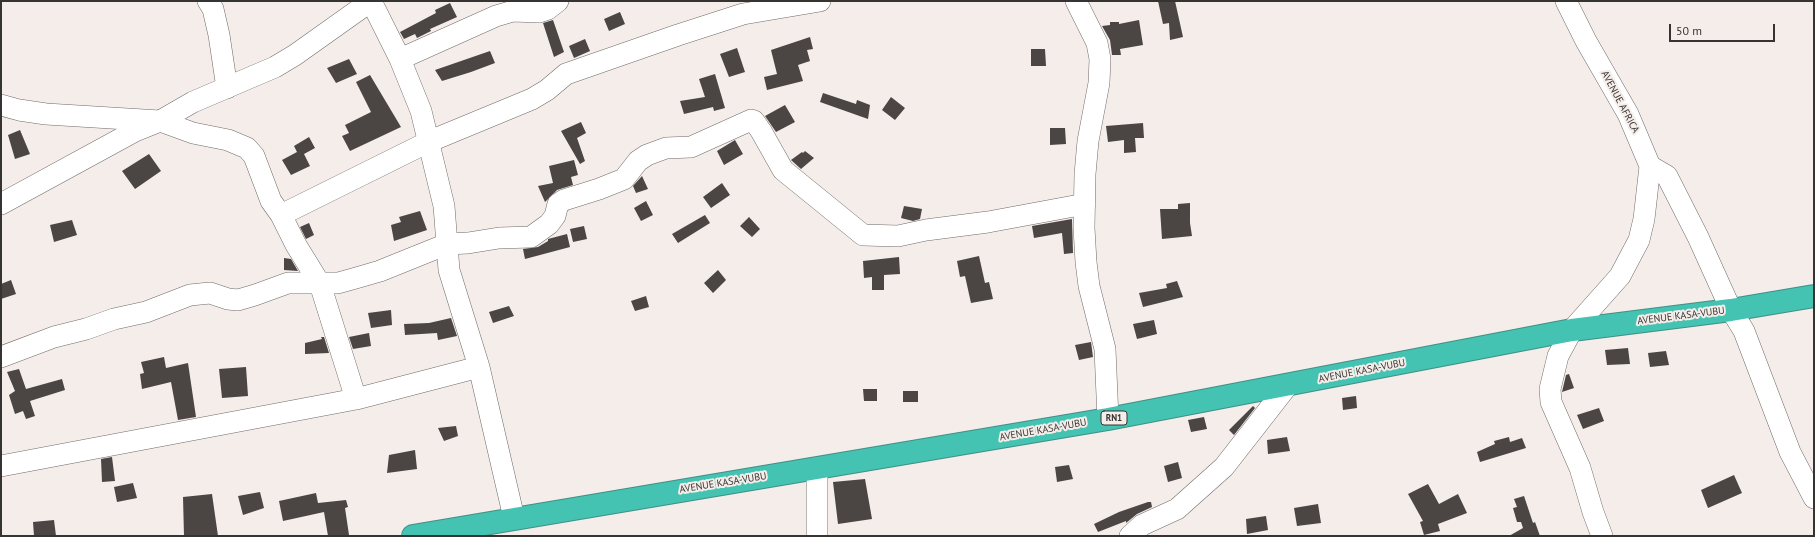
<!DOCTYPE html>
<html>
<head>
<meta charset="utf-8">
<style>
	body { margin:0 }
	#map { position:relative; width:1815px; height:537px; overflow:hidden; background:#f4edea; font-family:"PT Sans",sans-serif }
	canvas { display:block }
	.frame { position:absolute; inset:0; border:2px solid #363432; pointer-events:none }
	.scale { position:absolute; left:1669px; top:24px; width:106px; height:18px; box-sizing:border-box; border:2px solid #363432; border-top:0; padding-left:5px; font-size:12px; line-height:14px; white-space:nowrap; color:#363432; -webkit-text-stroke:3px #f4edea; paint-order:stroke }
</style>
</head>
<body>
<div id="map">
<canvas width="1815" height="537"></canvas>
<div class="frame"></div>
<div class="scale">50 m</div>
</div>
<script>
const context = document.querySelector('canvas').getContext('2d');
context.lineJoin = 'round';
function fill(path, color) {
  context.fillStyle = color;
  context.fill(path, 'evenodd');
}
function poly(rows) {
  const path = new Path2D();
  for (const r of rows) {
    path.moveTo(r[0], r[1]);
    for (let i = 2; i < r.length; i += 2) path.lineTo(r[i], r[i + 1]);
  }
  return path;
}
function strokePath(path, color, width, dash) {
  context.strokeStyle = color;
  context.lineWidth = width;
  context.lineCap = dash ? 'butt' : 'round';
  context.setLineDash(dash || []);
  context.stroke(path);
}
function label(font, color, halo, rows, align = 'center') {
  context.font = font + ' "PT Sans",sans-serif';
  context.lineWidth = 4;
  context.setLineDash([]);
  context.textBaseline = 'middle';
  context.strokeStyle = halo;
  context.fillStyle = color;
  for (const [text, x, y, turn = 0] of rows) {
    context.save();
    context.translate(x, y);
    context.rotate((+turn || 0) * Math.PI / 180);
    context.textAlign = isNaN(turn) ? turn : align;
    if (halo) context.strokeText(text, 0, 0);
    context.fillText(text, 0, 0);
    context.restore();
  }
}
fill(poly([
	[1158,1,1175,1,1183,37,1170,40,1169,23,1163,24],
	[450,3,457,17,430,29,431,31,417,38,415,34,404,39,400,32,436,13,435,10],
	[620,12,625,24,609,31,604,19],
	[553,20,564,52,554,57,543,23],
	[1139,20,1143,45,1120,49,1121,55,1112,55,1110,40,1102,26,1110,25,1110,22,1119,22,1119,24],
	[810,37,813,49,807,50,810,61,798,65,803,81,767,90,764,77,777,74,771,50],
	[585,39,590,51,574,58,569,46],
	[737,48,745,72,729,77,720,54],
	[1031,49,1045,49,1046,66,1031,66],
	[490,51,495,63,471,72,442,81,435,70],
	[349,59,357,74,336,83,327,68],
	[715,74,725,108,714,111,713,107,684,114,680,101,705,97,699,79],
	[370,75,401,127,350,151,342,136,349,133,345,125,371,112,356,82],
	[823,93,856,104,857,100,870,105,868,119,820,102],
	[891,97,905,108,895,120,882,110],
	[785,105,795,122,776,132,765,116],
	[581,122,586,133,577,138,585,161,580,164,561,131],
	[1143,123,1144,138,1135,138,1136,152,1124,153,1124,140,1108,142,1106,126],
	[1050,128,1065,128,1066,144,1050,145],
	[20,130,30,154,15,159,8,135],
	[309,137,315,148,304,154,310,166,291,175,282,160,297,152,294,146],
	[735,140,743,154,724,165,717,151],
	[805,151,814,158,801,169,791,160,802,152,803,153],
	[149,154,161,171,135,189,122,171],
	[574,160,578,175,571,177,573,185,557,190,545,202,538,186,553,183,549,166],
	[642,176,648,189,636,193,633,186],
	[722,183,730,195,711,208,703,197],
	[646,201,653,215,641,221,634,208],
	[1190,203,1190,223,1192,236,1162,239,1160,209,1178,209,1178,204],
	[904,206,922,209,920,219,913,221,901,218],
	[420,211,427,230,394,241,391,225,401,222,399,217],
	[705,215,710,223,678,243,672,234],
	[749,217,760,229,752,237,740,226],
	[1072,219,1073,253,1064,254,1062,233,1034,238,1032,226],
	[72,220,77,235,54,242,50,225],
	[309,223,314,235,306,239,300,227],
	[584,226,587,239,573,242,570,229],
	[567,234,570,247,525,259,523,249,538,247,548,241,548,239],
	[979,256,985,283,989,282,993,299,971,303,965,276,960,277,957,261],
	[899,257,900,274,884,275,884,290,872,290,872,277,864,278,863,261],
	[284,258,291,259,298,271,284,270],
	[718,270,726,280,713,293,704,283],
	[11,280,16,294,1,299,1,284],
	[1177,281,1183,297,1143,307,1139,293,1167,288,1166,284],
	[646,296,649,307,635,311,631,301],
	[509,306,514,316,493,323,489,312],
	[391,310,392,325,371,328,368,313],
	[451,318,457,336,438,340,437,333,405,335,404,324,429,323],
	[1154,320,1157,334,1137,339,1133,324],
	[369,333,371,346,353,349,349,337],
	[321,337,324,337,329,353,305,354,305,343,322,339],
	[1091,342,1093,357,1079,360,1075,345],
	[1628,348,1630,364,1607,365,1605,350],
	[1666,351,1669,365,1650,367,1648,353],
	[164,357,166,368,188,363,196,417,178,420,171,382,142,389,140,374,144,373,141,362],
	[246,367,248,396,222,398,219,369],
	[19,369,26,389,62,379,65,390,30,401,35,416,26,419,23,411,15,414,9,395,15,391,7,372],
	[1569,374,1574,388,1562,392,1566,375],
	[863,389,877,389,877,401,864,401],
	[903,391,918,391,918,402,903,402],
	[1356,396,1357,408,1343,410,1342,398],
	[1253,406,1255,408,1234,435,1229,430],
	[1599,408,1604,421,1583,429,1577,415],
	[1204,417,1207,429,1191,432,1188,420],
	[456,426,458,436,444,441,438,428],
	[1287,437,1290,451,1268,454,1267,440],
	[1509,437,1510,442,1522,438,1526,448,1480,462,1477,452,1495,444,1494,441],
	[415,450,417,469,387,473,389,455],
	[112,457,115,481,102,482,101,459],
	[1178,462,1182,478,1168,482,1164,466],
	[1069,465,1073,479,1057,482,1055,467],
	[1734,475,1742,493,1708,508,1701,490],
	[865,479,872,519,838,524,833,482],
	[133,483,137,498,117,502,114,487],
	[1428,484,1439,504,1458,494,1467,513,1438,524,1440,531,1424,535,1420,522,1423,521,1408,494],
	[260,492,264,508,243,515,238,496],
	[316,493,318,503,346,500,348,507,345,508,349,535,328,536,324,512,283,521,279,501],
	[212,494,218,536,184,536,183,497],
	[1524,496,1533,523,1535,522,1540,536,1509,536,1523,528,1521,522,1517,522,1513,508,1517,507,1514,499],
	[1148,502,1151,502,1152,507,1137,514,1126,523,1126,521,1098,532,1094,524,1119,512],
	[1318,504,1321,523,1297,526,1294,508],
	[1266,516,1268,530,1247,534,1246,519],
	[54,520,56,536,34,536,33,522]
]), '#4b4543');
const minor = poly([
	[208,1,213,9,219,35,227,88],
	[371,1,400,59,421,111,444,206,449,270,479,367,514,518],
	[1076,1,1097,43,1100,59,1099,83,1088,141,1085,174,1084,228,1086,262,1089,286,1105,349,1108,419],
	[1566,1,1586,41,1628,114,1650,166,1644,219,1639,240,1620,276,1572,330,1558,356,1550,389,1551,402,1580,468,1593,512,1602,536],
	[400,59,496,16,513,11,539,12,548,9,558,1],
	[1,105,19,110,46,114,160,121,193,133,228,140,247,148,254,156,271,201,281,215,296,245,320,284,356,399],
	[1650,166,1667,176,1698,237,1731,310,1744,331,1790,452,1814,498],
	[1,204,135,131,160,121,193,102,275,67,295,55,371,1],
	[281,215,428,142,532,99,547,90,566,74,678,35,743,14,820,1],
	[1,357,54,337,86,329,114,319,146,312,190,295,210,293,228,299,238,300,255,295,288,283,338,283,356,278,380,271,447,244,468,243,499,238,531,237,549,224,555,216,558,204,564,200,599,189,624,179,638,161,647,155,666,148,691,147,751,120,754,121,761,131,783,170,863,235,898,236,926,230,988,222,1085,204],
	[1,466,356,399,479,367],
	[817,468,817,536],
	[1130,536,1142,525,1177,509,1224,467,1288,385]
]);
const highway = poly([
	[413,536,1108,419,1572,330,1731,310,1814,296]
]);
strokePath(minor, '#716b69', 22);
strokePath(highway, '#3f9085', 24);
strokePath(minor, '#fff', 21);
strokePath(highway, '#44c2b2', 22);
for (const [x, y, w] of [
	[1114,418,26]
]) {
  const box = new Path2D();
  box.roundRect(x - w / 2, y - 7, w, 14, 3);
  context.fillStyle = '#f4edea';
  context.fill(box);
  strokePath(box, '#363432', 1);
}
label('bold 9px', '#363432', null, [
	["RN1",1114,418]
]);
label('10px', '#363432', '#f4edea', [
	["AVENUE AFRICA",1620,102,62],
	["AVENUE KASA-VUBU",1681,316,-7],
	["AVENUE KASA-VUBU",1362,371,-11],
	["AVENUE KASA-VUBU",1043,430,-10],
	["AVENUE KASA-VUBU",723,483,-9]
]);
</script>
</body>
</html>
